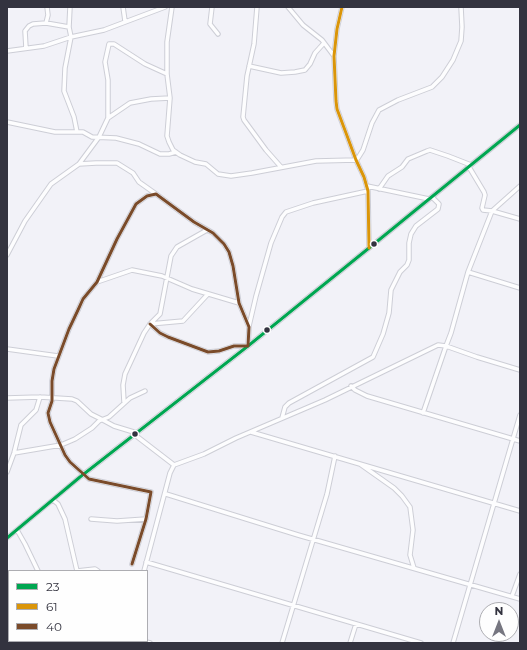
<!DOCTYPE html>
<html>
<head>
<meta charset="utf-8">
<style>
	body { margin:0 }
	#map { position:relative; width:527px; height:650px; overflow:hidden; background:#f2f2f8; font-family:Montserrat,sans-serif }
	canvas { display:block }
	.frame { position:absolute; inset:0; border:8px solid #33333f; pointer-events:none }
	.legend { position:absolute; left:8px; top:570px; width:140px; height:72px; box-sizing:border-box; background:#fefefe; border:1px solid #adadb2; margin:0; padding:5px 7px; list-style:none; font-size:12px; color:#33333f }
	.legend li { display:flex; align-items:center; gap:8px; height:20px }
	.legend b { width:20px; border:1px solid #adadb2 }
	.north { position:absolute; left:479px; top:602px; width:40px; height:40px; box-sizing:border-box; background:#fefefe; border:1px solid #adadb2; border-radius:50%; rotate:0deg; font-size:11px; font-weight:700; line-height:16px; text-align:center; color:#33333f }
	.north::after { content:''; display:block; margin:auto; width:14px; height:18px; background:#767680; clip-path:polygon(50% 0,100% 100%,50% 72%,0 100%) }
</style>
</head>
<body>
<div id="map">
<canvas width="527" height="650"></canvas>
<div class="frame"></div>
<ul class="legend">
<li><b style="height:5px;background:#00a651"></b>23</li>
<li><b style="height:5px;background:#da9509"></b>61</li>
<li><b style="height:5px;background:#7a4b2a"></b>40</li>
</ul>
<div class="north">N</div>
</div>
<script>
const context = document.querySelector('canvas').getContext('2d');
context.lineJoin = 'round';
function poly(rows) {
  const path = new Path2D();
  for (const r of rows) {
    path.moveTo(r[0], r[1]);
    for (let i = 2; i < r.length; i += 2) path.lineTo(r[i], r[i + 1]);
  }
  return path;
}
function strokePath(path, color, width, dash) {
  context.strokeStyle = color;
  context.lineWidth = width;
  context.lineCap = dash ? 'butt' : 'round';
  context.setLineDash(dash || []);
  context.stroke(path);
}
const minor = poly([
	[70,7,69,27,71,37,65,68,64,91,74,117,77,132],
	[123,7,125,21],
	[172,7,167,42,167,74,170,98,167,136,169,142,173,150,180,155,195,162,206,164,218,174,231,176,252,173,316,161,356,160,358,158,363,150,372,123,379,110,398,100,432,87,442,77,453,60,461,41,462,27,461,7],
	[212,7,210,24,218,34],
	[257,7,254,44,247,76,243,117,244,120,266,150,281,167],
	[288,7,303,25,322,40,334,56],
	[342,7,337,29,334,56,336,101,337,109,346,133,356,160,364,177,368,191,369,248],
	[46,23,48,15,47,7],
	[26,48,25,31,29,26,33,24,46,23,69,27],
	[7,51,44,46,71,37,104,30,165,7],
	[249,66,281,73,295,72,305,70,310,64,315,53,324,43],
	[108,118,130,103,151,99,170,98],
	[7,122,55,132,83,132,92,137,116,138,139,144,160,154,169,154,176,152],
	[79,164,99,137,108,118,108,80,105,62,109,44,114,44,145,64,167,74],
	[469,167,484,192,485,195,482,208,483,210,492,211,520,219],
	[367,186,429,199],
	[379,189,388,176,402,167,408,159,427,151,430,150,448,156,471,165],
	[7,255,25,221,51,184,79,164,96,163,117,163,133,173,139,182,156,194],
	[468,272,520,288],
	[97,282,132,270,162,276,192,289,239,303],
	[150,324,183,321,208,294],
	[249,326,256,296,271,243,282,217,286,212,313,203,368,191],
	[7,349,58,356],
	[351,386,355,390,367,396,520,441],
	[7,398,40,397,72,399,77,401,91,414,101,419,114,426,137,433],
	[124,402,123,385,125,374,144,333,150,324,160,314,171,256,177,247,207,230],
	[423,413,446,346,451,333,468,272,492,211,520,186],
	[282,418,285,407,289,403,373,357,383,334,389,313,391,290,400,272,407,265,409,260,409,243,411,234,416,226,438,209,439,204,432,197],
	[251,432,520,511],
	[135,435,174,465],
	[14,453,61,445,75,439,92,428,99,421,109,417,130,398,145,391],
	[360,464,394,488,402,496,410,507,413,530,410,555,414,568],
	[7,472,14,453,21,425,36,410,40,397],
	[166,494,298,535,520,599],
	[53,500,58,504,65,519,77,571],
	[91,519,117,521,146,519],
	[17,530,25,544,38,571],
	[7,538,80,477,248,346,369,248,520,125],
	[146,562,421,643],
	[132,564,146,519,151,492,89,479,70,462,65,455,50,422,48,413,52,401,52,381,54,369,69,329,78,310,83,299,97,282,117,239,136,204,147,196,156,194,194,222,213,233,224,244,229,252,233,266,239,303,249,327,248,346,234,346,219,351,208,352,168,337,160,333,150,324],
	[77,571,95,569,98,571],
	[144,571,170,473,174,465,204,454,236,438,325,400,438,345,446,346,477,357,520,370],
	[7,595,9,594],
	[512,596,520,574],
	[38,641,39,643],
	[143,641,150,643],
	[128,643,129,641],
	[282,643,327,494,335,456],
	[350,643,356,624],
	[453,643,520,415]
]);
strokePath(minor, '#cdced6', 5.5);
strokePath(minor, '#fdfdfe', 3.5);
strokePath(poly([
	[7,538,80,477,248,346,369,248,520,125]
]), '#00a651', 3);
strokePath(poly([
	[342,7,337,29,334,56,336,101,337,109,346,133,356,160,364,177,368,191,369,248]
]), '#da9509', 3);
strokePath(poly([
	[132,564,146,519,151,492,89,479,70,462,65,455,50,422,48,413,52,401,52,381,54,369,69,329,78,310,83,299,97,282,117,239,136,204,147,196,156,194,194,222,213,233,224,244,229,252,233,266,239,303,249,327,248,346,234,346,219,351,208,352,168,337,160,333,150,324]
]), '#7a4b2a', 3);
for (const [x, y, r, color] of [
	[374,244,3.5,"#33333f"],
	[267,330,3.5,"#33333f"],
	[135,434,3.5,"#33333f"]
]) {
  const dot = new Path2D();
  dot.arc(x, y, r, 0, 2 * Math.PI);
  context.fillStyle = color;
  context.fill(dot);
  strokePath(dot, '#fefefe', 1.5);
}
</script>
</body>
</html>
